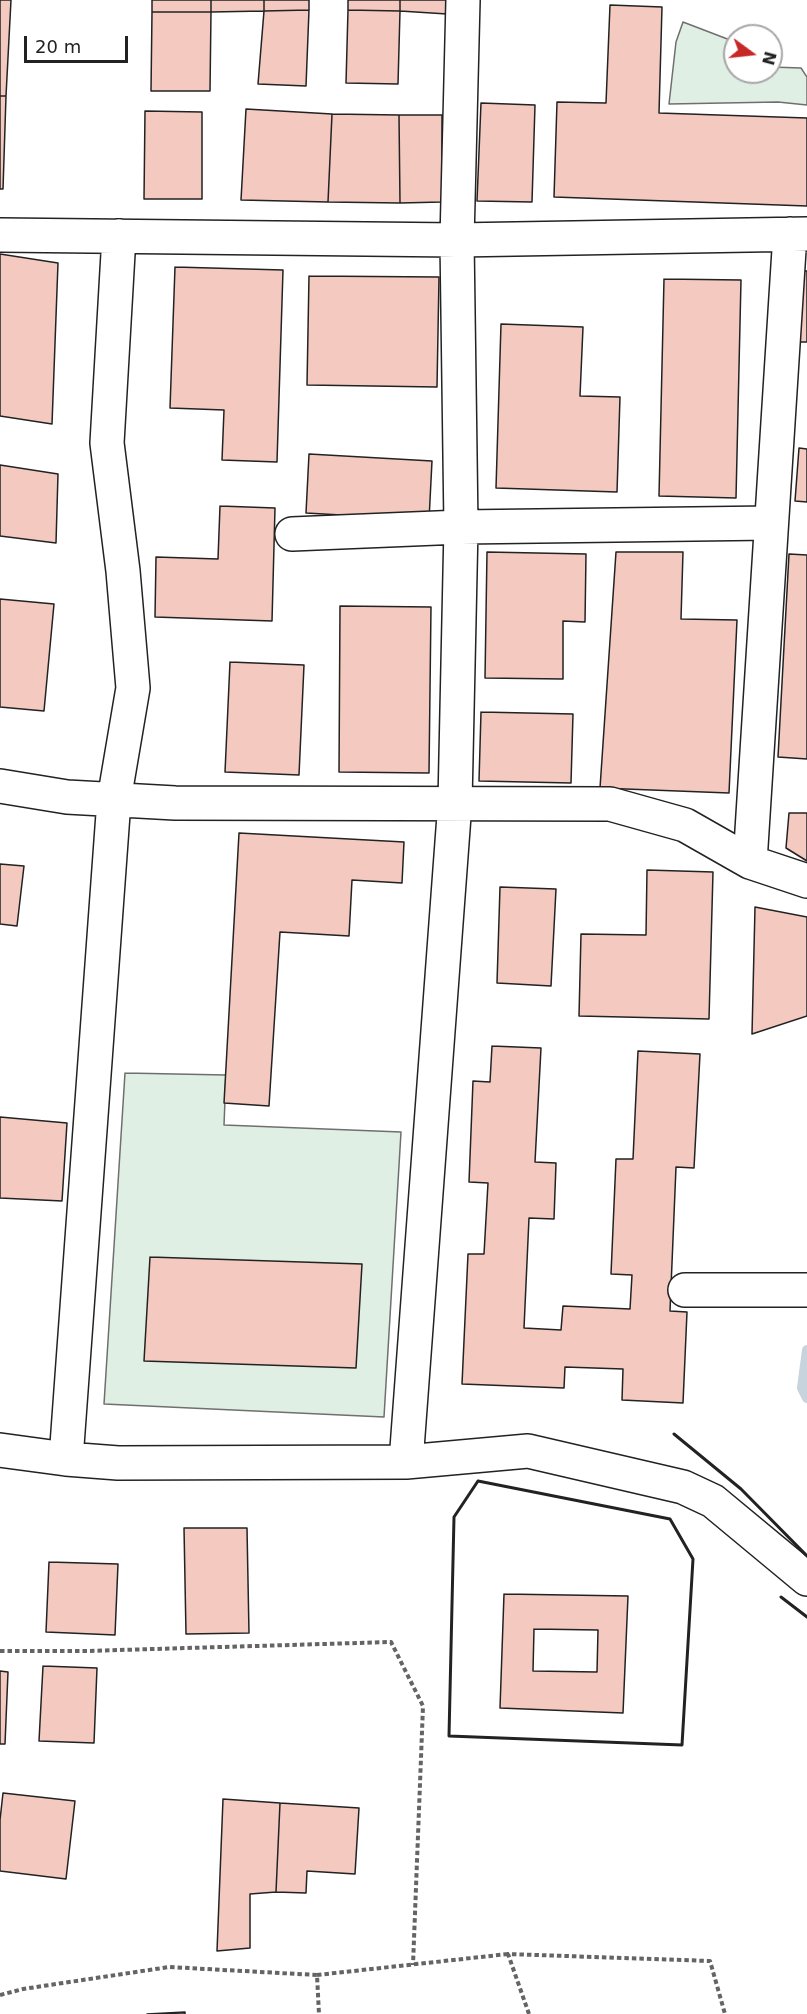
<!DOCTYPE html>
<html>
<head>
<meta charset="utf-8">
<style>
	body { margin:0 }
	#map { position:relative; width:807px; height:2014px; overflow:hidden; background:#fff; font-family:"DejaVu Sans",sans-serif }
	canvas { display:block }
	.north { position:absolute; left:723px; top:24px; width:60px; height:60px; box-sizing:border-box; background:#fff; border:2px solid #a7a7a7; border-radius:50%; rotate:105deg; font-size:16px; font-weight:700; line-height:24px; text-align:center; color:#222 }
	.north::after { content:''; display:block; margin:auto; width:21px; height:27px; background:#c62828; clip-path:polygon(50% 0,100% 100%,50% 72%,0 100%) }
	.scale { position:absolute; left:24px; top:36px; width:104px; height:27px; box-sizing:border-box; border:3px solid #222; border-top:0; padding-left:8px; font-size:18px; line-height:21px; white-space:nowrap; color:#222; -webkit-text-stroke:4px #fff; paint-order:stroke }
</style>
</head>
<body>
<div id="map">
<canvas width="807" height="2014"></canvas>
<div class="north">N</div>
<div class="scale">20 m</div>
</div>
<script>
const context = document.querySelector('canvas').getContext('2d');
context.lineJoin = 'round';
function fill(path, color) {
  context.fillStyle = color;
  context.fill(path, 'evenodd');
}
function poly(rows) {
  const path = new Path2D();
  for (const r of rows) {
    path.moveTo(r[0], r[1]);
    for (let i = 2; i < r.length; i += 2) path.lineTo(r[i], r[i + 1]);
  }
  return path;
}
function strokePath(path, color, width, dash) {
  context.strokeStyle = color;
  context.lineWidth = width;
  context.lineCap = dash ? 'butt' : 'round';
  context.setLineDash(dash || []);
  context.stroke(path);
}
const green = poly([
	[683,22,730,40,735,45,735,72,771,72,771,67,801,68,807,77,807,105,778,102,669,104,676,42,683,22],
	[125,1073,226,1075,224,1125,401,1132,384,1417,104,1404,125,1073]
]);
fill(green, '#e0efe3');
strokePath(green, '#6f6f6f', 1.5);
strokePath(poly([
	[807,1350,802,1388,807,1398]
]), '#c7d3dd', 10);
const building = poly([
	[0,0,11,0,6,96,0,96,0,0],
	[152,0,211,0,211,12,152,12,152,0],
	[211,0,264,0,264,11,211,12,211,0],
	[264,0,309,0,309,10,264,11,264,0],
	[348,0,400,0,400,11,348,10,348,0],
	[400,0,448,0,447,14,400,11,400,0],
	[610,5,662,7,659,113,807,118,807,206,554,197,557,102,606,103,610,5],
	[309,10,306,86,258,84,264,11,309,10],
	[348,10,400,11,398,84,346,83,348,10],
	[152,12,211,12,210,91,151,91,152,12],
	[0,96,6,96,3,189,0,189,0,96],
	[481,103,535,105,532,202,477,201,481,103],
	[246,109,332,114,328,202,241,200,246,109],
	[145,111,202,112,202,199,144,199,145,111],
	[332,114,399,115,400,203,328,202,332,114],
	[399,115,442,115,442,202,400,203,399,115],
	[0,254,58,263,52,424,0,416,0,254],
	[175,267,283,270,277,462,222,460,224,410,170,408,175,267],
	[800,271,807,271,807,342,799,342,800,271],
	[309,276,439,277,437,387,307,385,309,276],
	[664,279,741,280,736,498,659,496,664,279],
	[501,324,583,327,580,396,620,397,617,492,496,488,501,324],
	[799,448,807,449,807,502,795,501,799,448],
	[309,454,432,461,429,520,306,513,309,454],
	[0,465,58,474,56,543,0,536,0,465],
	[220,506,275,508,272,621,155,617,156,557,218,559,220,506],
	[487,552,586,554,585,622,563,621,563,679,485,678,487,552],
	[616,552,683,552,681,619,737,620,729,793,600,788,616,552],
	[789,554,807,555,807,759,778,757,789,554],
	[0,599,54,604,44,711,0,707,0,599],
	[340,606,431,607,429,773,339,772,340,606],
	[230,662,304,665,299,775,225,772,230,662],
	[481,712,573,714,571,783,479,781,481,712],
	[789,813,807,813,807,861,786,848,789,813],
	[239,833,404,842,402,883,352,880,349,936,280,932,269,1106,224,1103,239,833],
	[0,864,24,866,17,926,0,924,0,864],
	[647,870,713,872,709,1019,579,1016,581,934,646,935,647,870],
	[500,887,556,889,551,986,497,983,500,887],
	[755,907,807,917,807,1016,752,1034,755,907],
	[492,1046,541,1048,535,1162,556,1163,554,1219,529,1218,524,1328,561,1330,563,1306,630,1309,632,1275,611,1274,616,1159,633,1159,638,1051,700,1054,694,1168,676,1167,670,1311,687,1312,683,1403,622,1400,623,1369,565,1367,564,1388,462,1384,468,1254,484,1254,488,1183,469,1182,473,1081,490,1082,492,1046],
	[0,1117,67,1123,62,1201,0,1198,0,1117],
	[150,1257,362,1264,356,1368,144,1361,150,1257],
	[184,1528,247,1528,249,1633,186,1634,184,1528],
	[49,1562,118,1564,115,1635,46,1632,49,1562],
	[504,1594,628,1596,623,1713,500,1708,504,1594],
	[534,1629,598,1630,597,1672,533,1671,534,1629],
	[43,1666,97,1668,94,1743,39,1741,43,1666],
	[0,1671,8,1672,5,1744,0,1744,0,1671],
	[3,1793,75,1801,66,1879,0,1871,0,1820,3,1793],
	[223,1799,280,1803,276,1892,250,1894,250,1948,217,1951,223,1799],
	[280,1803,359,1808,355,1874,307,1871,306,1893,276,1892,280,1803],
	[185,2012,185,2014,147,2014,185,2012]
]);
fill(building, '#f3c9c0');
strokePath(building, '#222', 1.5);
const minor = poly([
	[0,235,457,240,807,234],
	[292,534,461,527,771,523],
	[0,786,67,797,175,803,610,804,685,825,750,862,807,881],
	[750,862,790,234],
	[685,1290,807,1290],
	[0,1450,66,1459,118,1463,406,1462,528,1451,683,1487,713,1501,807,1579],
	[66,1459,114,800,133,688,123,571,107,443,119,236],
	[406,1462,455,802,461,527,457,240,463,0]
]);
strokePath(minor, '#222', 36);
strokePath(poly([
	[0,1651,86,1651,391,1642,423,1706,413,1965],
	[317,1975,508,1954],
	[0,1995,23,1989,169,1967,317,1975,319,2014],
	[529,2014,508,1954,710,1961,725,2014]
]), '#646464', 4, [4.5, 3]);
strokePath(minor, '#fff', 33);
strokePath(poly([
	[674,1434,741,1489,807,1556],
	[478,1481,670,1519,693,1559,682,1745,449,1736,454,1517,478,1481],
	[781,1597,807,1617]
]), '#222', 3);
</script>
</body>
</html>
